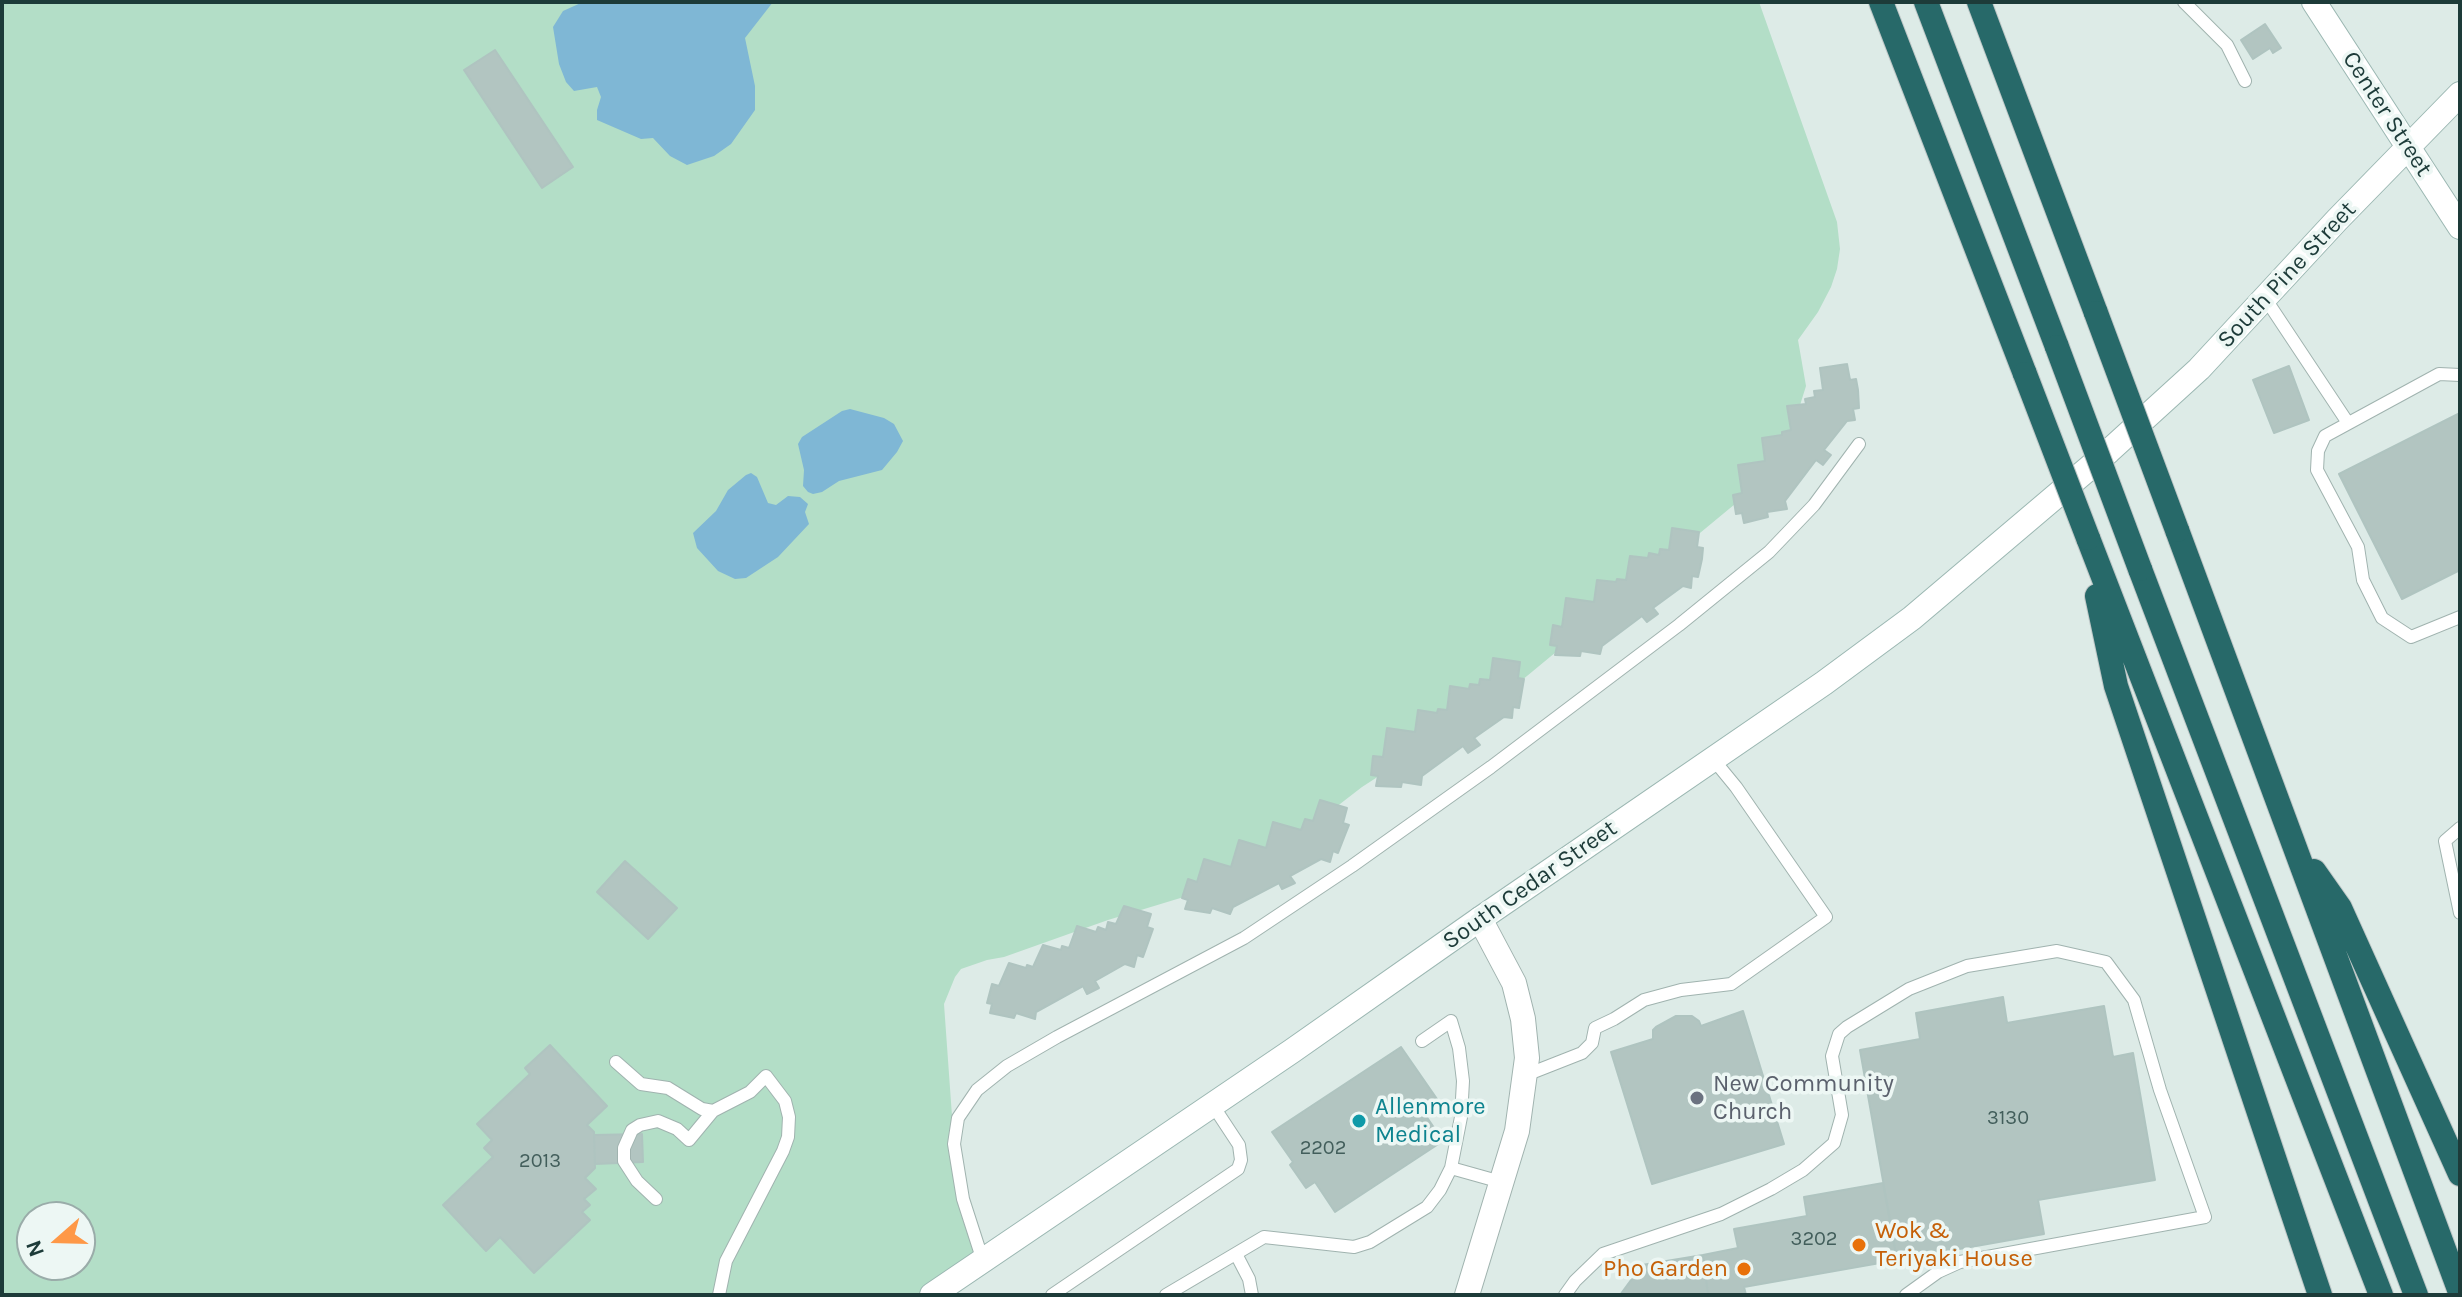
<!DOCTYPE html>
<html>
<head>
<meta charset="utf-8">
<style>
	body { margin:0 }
	#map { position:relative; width:2462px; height:1297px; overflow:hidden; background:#ddebe7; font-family:Karla,sans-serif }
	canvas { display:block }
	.frame { position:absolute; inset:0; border:4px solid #1d3b39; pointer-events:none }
	.north { position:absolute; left:16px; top:1201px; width:80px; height:80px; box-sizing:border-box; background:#edf7f4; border:2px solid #9aaca9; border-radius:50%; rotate:250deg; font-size:22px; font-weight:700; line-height:32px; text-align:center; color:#1d3b39 }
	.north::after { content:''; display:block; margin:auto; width:28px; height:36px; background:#fe9847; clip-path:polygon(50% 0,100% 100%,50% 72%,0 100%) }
</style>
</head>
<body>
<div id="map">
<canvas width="2462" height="1297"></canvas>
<div class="frame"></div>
<div class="north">N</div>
</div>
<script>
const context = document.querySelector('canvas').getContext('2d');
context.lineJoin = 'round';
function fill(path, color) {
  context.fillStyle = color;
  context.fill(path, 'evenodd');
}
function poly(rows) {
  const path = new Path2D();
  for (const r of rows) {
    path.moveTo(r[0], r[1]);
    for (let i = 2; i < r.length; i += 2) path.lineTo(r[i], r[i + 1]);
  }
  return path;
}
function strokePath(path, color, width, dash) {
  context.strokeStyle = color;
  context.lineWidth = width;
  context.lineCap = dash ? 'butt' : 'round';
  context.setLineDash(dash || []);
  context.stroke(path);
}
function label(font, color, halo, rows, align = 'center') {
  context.font = font + ' Karla,sans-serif';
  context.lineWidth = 7;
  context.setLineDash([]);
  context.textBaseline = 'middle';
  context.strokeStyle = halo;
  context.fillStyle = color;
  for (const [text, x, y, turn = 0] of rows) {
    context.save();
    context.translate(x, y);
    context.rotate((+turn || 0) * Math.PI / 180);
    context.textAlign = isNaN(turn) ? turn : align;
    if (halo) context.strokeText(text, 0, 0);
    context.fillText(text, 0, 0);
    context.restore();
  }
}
fill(poly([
	[2,2,1759,2,1837,222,1840,249,1837,269,1831,287,1818,312,1798,340,1806,386,1781,466,1504,695,1362,787,1243,879,1108,920,1004,957,987,960,961,969,955,977,944,1004,954,1144,983,1261,932,1295,2,1295],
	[32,1217,80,1217,80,1265,32,1265]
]), '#b3dec7');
fill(poly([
	[583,2,773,2,745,38,755,86,755,110,731,144,714,156,687,165,670,156,653,138,641,139,597,120,597,110,601,97,597,87,574,91,566,82,559,64,553,27,563,11],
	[850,409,884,418,894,424,903,441,897,452,882,470,839,481,822,492,813,494,808,492,803,486,804,470,798,444,802,437,842,411],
	[751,473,757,477,768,503,776,505,788,496,800,497,808,504,805,512,809,524,778,557,746,578,735,579,718,571,697,548,693,533,716,511,728,490,746,475]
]), '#7fb7d5');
const building = poly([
	[2265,24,2281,48,2273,53,2270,48,2253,59,2241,40,2265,24],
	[495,50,573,167,542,188,464,70,495,50],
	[1847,364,1850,380,1856,379,1858,390,1859,408,1853,409,1855,420,1847,421,1824,450,1831,455,1823,465,1816,460,1785,501,1787,509,1767,512,1768,517,1744,523,1742,513,1736,514,1733,495,1742,493,1738,465,1765,461,1762,438,1782,435,1782,432,1791,430,1787,406,1806,404,1805,399,1815,397,1814,391,1823,390,1820,368,1847,364],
	[2289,366,2309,420,2274,433,2253,380,2289,366],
	[2460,413,2460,570,2402,599,2339,474,2460,413],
	[1672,528,1699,532,1697,547,1703,548,1702,559,1698,577,1692,576,1691,588,1683,586,1653,608,1658,614,1647,622,1642,616,1602,646,1600,654,1581,651,1580,656,1555,655,1557,646,1550,645,1553,625,1562,627,1566,598,1594,602,1597,580,1616,582,1617,579,1626,580,1630,556,1648,558,1649,553,1659,555,1660,549,1669,550,1672,528],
	[1493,658,1520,662,1518,678,1524,679,1519,708,1513,707,1512,718,1504,717,1474,738,1480,745,1468,753,1463,746,1422,776,1421,785,1402,782,1401,787,1376,786,1378,776,1371,775,1373,756,1383,757,1387,728,1415,732,1418,710,1437,713,1438,709,1447,710,1450,686,1469,689,1470,684,1479,685,1480,679,1490,680,1493,658],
	[1320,800,1347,808,1343,823,1349,825,1345,835,1338,853,1333,851,1330,862,1321,859,1290,876,1295,883,1282,889,1279,883,1233,907,1230,914,1212,908,1210,913,1185,909,1188,900,1182,898,1188,879,1197,882,1204,859,1231,867,1239,840,1266,848,1273,822,1301,830,1305,819,1313,821,1320,800],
	[625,861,677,908,648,939,597,892,625,861],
	[1124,906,1151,914,1147,927,1153,929,1143,957,1137,955,1134,967,1125,964,1095,981,1099,988,1087,994,1083,986,1036,1012,1035,1019,1016,1013,1014,1018,990,1013,992,1004,987,1003,992,984,999,986,1009,963,1026,968,1027,965,1033,967,1043,945,1061,950,1062,946,1069,948,1077,926,1096,932,1098,927,1106,930,1108,922,1116,924,1124,906],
	[2003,997,2007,1023,2104,1006,2113,1057,2133,1053,2155,1180,2038,1200,2044,1234,1897,1260,1860,1050,1920,1039,1916,1013,2003,997],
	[1743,1011,1784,1144,1652,1184,1611,1052,1653,1039,1653,1030,1656,1027,1676,1016,1692,1016,1699,1021,1701,1026,1743,1011],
	[550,1045,607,1106,587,1125,594,1132,595,1168,585,1178,596,1189,584,1199,590,1205,582,1212,590,1220,534,1273,500,1237,486,1251,443,1205,493,1157,484,1148,492,1140,477,1124,530,1074,525,1068,550,1045],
	[1401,1047,1437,1099,1422,1110,1443,1141,1335,1212,1315,1182,1306,1188,1290,1165,1293,1162,1272,1132,1401,1047],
	[642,1134,643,1162,595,1164,594,1135,642,1134],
	[1883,1183,1897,1260,1744,1287,1746,1295,1708,1295,1703,1255,1738,1248,1734,1229,1807,1216,1804,1197,1883,1183],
	[1703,1255,1708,1295,1620,1295,1642,1265,1703,1255]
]);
fill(building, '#b2c5c1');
strokePath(building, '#afc4c0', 2);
const lane = poly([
	[2184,2,2227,45,2245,81],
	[2265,298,2348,423],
	[2460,375,2439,374,2325,436,2318,451,2317,470,2358,547,2363,580,2382,618,2411,637,2460,617],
	[2460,828,2445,841,2460,913],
	[616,1062,641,1084,668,1088,702,1109,713,1111],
	[1526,1075,1582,1053,1592,1043,1595,1028,1614,1019,1644,1000,1681,990,1731,984,1826,917,1736,787,1713,759],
	[1451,1168,1501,1182],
	[656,1199,637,1181,624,1161,624,1148,632,1130,640,1125,658,1121,677,1129,689,1140,713,1111,750,1092,766,1076,785,1101,789,1117,788,1137,783,1151,726,1261,719,1295],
	[1236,1254,1249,1279,1252,1295],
	[983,1261,963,1199,954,1144,958,1118,977,1090,1007,1066,1057,1037,1244,938,1352,866,1491,767,1679,625,1769,552,1814,505,1859,444],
	[1052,1295,1238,1169,1241,1160,1239,1145,1212,1104],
	[1166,1295,1264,1237,1354,1247,1370,1242,1427,1207,1440,1190,1451,1168,1461,1117,1463,1081,1459,1048,1451,1021,1422,1041],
	[1565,1295,1575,1281,1603,1254,1721,1214,1771,1189,1803,1170,1834,1143,1842,1115,1832,1056,1839,1034,1847,1027,1909,989,1967,966,2057,951,2106,962,2134,1000,2160,1090,2205,1217,1960,1262,1938,1272,1906,1295]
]);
const street = poly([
	[1467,1295,1517,1131,1527,1058,1523,1019,1514,983,1480,919]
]);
const secondary = poly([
	[2314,2,2460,227],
	[932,1295,1292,1051,1480,919,1824,683,1912,618,2109,451,2199,369,2337,220,2460,94]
]);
const highway = poly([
	[1881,2,2025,374],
	[1926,2,2057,347],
	[1979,2,2096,313],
	[2177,530,2460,1292],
	[2088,538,2381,1295],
	[2140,569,2416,1295],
	[2097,596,2116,686,2320,1295],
	[2314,871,2340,908,2460,1174]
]);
strokePath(lane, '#a0b3af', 14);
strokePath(street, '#a0b3af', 26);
strokePath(secondary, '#9bb7b2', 26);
strokePath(highway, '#c0c8c8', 26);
strokePath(lane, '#fff', 12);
strokePath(street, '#fff', 24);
strokePath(secondary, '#fff', 24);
strokePath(highway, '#276969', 24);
const highwayBridge = poly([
	[2096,313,2177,530],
	[2057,347,2140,569],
	[2025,374,2088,538]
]);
strokePath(highwayBridge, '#c0c8c8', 26, []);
strokePath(highwayBridge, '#276969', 24);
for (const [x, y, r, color] of [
	[1697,1098,8,"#6b7280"],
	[1359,1121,8,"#0f9aa8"],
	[1859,1245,8,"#e8710a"],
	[1744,1269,8,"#e8710a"]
]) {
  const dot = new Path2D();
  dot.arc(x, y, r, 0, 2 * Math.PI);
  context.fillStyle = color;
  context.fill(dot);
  strokePath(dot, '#edf7f4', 3);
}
label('20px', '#425e5b', null, [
	["3130",2008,1118],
	["2202",1323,1148],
	["2013",540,1161],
	["3202",1814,1239]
]);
label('24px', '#1d3b39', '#edf7f4', [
	["Center Street",2387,114,57],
	["South Pine Street",2287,275,-47],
	["South Cedar Street",1530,885,-35]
]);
label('24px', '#5b616d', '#edf7f4', [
	["New Community",1713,1084],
	["Church",1713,1112]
], 'left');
label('24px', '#0d838f', '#edf7f4', [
	["Allenmore",1375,1107],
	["Medical",1375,1135]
], 'left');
label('24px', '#c56008', '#edf7f4', [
	["Wok &",1875,1231],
	["Teriyaki House",1875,1259],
	["Pho Garden",1728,1269,"right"]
], 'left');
</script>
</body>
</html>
